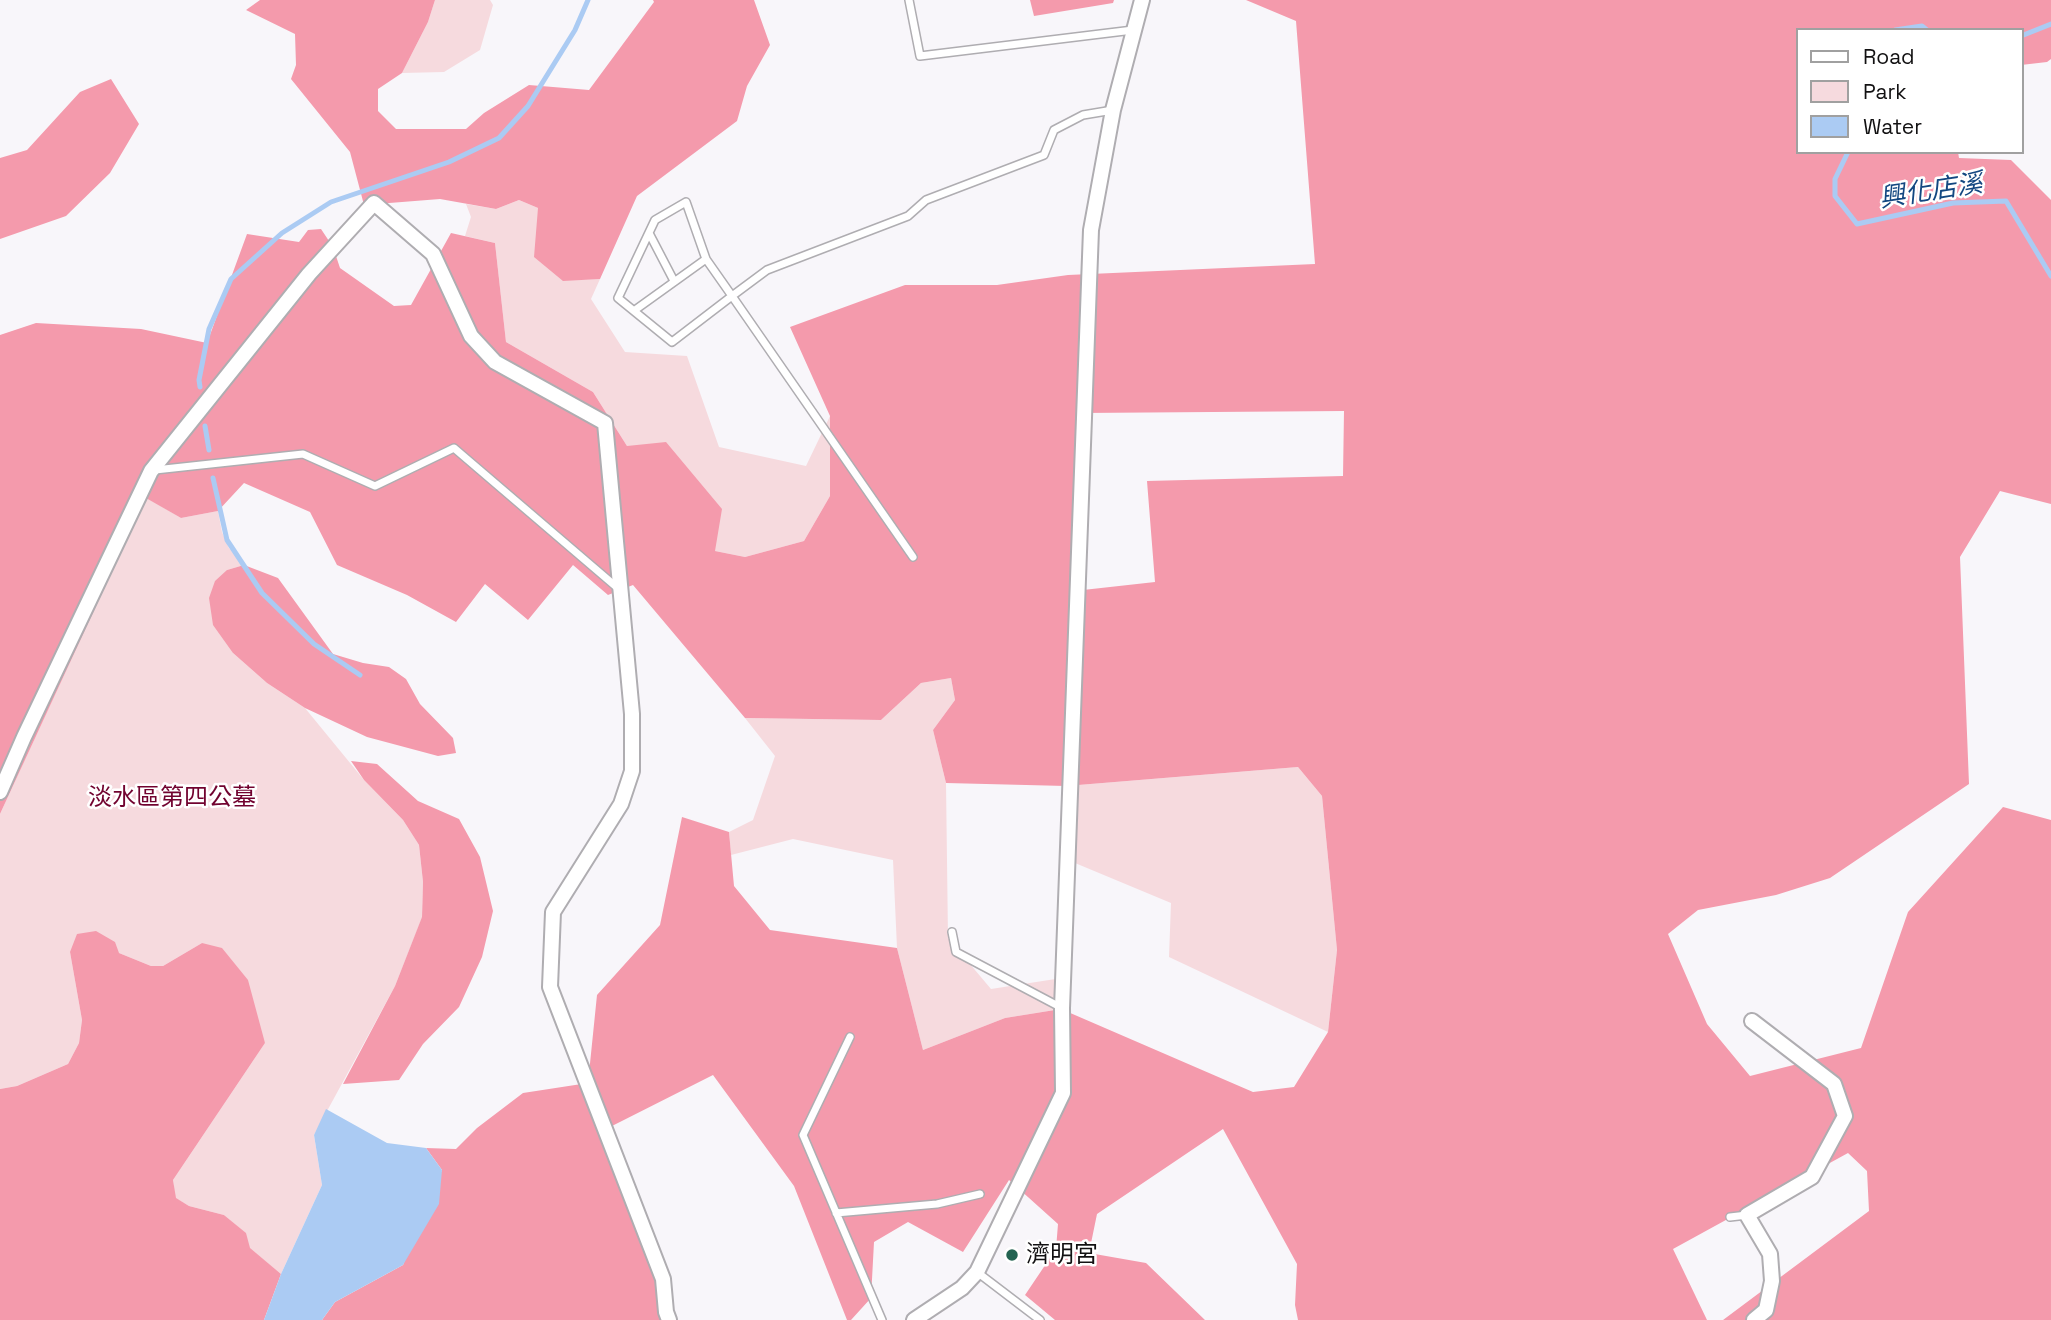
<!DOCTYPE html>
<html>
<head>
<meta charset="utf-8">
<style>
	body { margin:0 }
	#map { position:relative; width:2051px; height:1320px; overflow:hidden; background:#f8f6fa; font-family:"Space Grotesk",sans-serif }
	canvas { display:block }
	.legend { position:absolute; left:1796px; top:28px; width:228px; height:126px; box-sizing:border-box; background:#fff; border:2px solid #a0a0a0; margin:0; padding:9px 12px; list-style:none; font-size:21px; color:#121112 }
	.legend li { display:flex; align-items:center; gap:14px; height:35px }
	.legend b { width:35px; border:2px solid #a0a0a0 }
</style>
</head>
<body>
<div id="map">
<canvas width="2051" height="1320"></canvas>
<ul class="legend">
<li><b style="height:9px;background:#fff"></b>Road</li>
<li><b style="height:19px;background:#f6dade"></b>Park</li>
<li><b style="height:19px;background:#abcbf3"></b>Water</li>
</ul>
</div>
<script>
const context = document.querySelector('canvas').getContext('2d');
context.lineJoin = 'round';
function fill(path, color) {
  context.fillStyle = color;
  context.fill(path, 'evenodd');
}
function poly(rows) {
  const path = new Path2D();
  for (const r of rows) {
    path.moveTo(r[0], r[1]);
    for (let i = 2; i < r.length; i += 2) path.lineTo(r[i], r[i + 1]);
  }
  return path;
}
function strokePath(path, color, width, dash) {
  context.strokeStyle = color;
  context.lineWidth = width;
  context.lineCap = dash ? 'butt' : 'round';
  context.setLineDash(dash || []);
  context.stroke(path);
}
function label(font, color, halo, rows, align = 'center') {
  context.font = font + ' "Space Grotesk","Noto Sans TC",sans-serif';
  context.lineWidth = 5;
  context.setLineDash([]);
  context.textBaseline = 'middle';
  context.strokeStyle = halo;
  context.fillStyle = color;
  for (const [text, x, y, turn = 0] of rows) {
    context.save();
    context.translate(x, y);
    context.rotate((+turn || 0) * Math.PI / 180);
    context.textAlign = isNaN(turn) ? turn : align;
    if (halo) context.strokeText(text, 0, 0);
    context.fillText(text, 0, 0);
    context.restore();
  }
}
fill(poly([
	[435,0,490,0,493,5,480,50,444,72,402,73,428,22],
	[519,200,538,208,563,280,600,279,591,299,625,352,687,356,719,447,806,466,830,416,830,496,804,541,745,557,715,551,627,446,593,392,506,342,495,243,465,236,471,217,466,204,496,209],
	[146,497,181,518,218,511,222,532,229,548,244,565,227,570,233,653,267,683,305,708,364,780,403,820,419,845,423,882,422,918,395,986,314,1135,322,1185,281,1274,249,1248,245,1233,224,1215,189,1206,175,1198,173,1180,265,1043,202,943,163,966,151,966,119,953,70,952,82,1020,79,1043,68,1064,17,1086,0,1089,0,814],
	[951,678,955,700,933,730,946,783,948,938,991,989,1062,978,1061,1009,1005,1018,923,1050,897,948,893,860,793,839,731,855,729,832,753,820,775,756,745,718,881,720,921,683],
	[1298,767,1322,796,1337,950,1328,1032,1169,957,1171,903,1063,858,1066,786]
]), '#f6dade');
fill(poly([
	[260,0,435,0,428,22,402,73,378,89,378,111,396,129,466,129,484,113,529,85,589,90,654,2,653,0,754,0,770,45,747,86,737,121,637,196,600,279,563,281,534,257,538,208,519,200,496,209,440,199,364,205,350,152,291,79,296,65,295,34,246,10],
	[1030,0,1114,0,1113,3,1034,16],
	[1246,0,2051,0,2051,59,2047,62,2021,65,2021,30,1797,30,1797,152,1958,152,1959,158,2011,160,2051,200,2051,504,2000,491,1960,557,1969,784,1830,878,1776,895,1698,910,1668,934,1707,1024,1750,1076,1861,1048,1908,912,2003,807,2051,820,2051,1320,1723,1320,1869,1211,1867,1171,1848,1153,1673,1249,1707,1320,1298,1320,1295,1305,1297,1264,1223,1129,1097,1214,1089,1253,1146,1263,1205,1320,1055,1320,1025,1295,1056,1249,1058,1224,1009,1180,963,1252,908,1222,874,1242,871,1298,851,1320,847,1320,794,1186,713,1075,610,1127,660,1281,663,1320,322,1320,335,1302,403,1265,442,1170,426,1148,456,1149,477,1128,523,1093,588,1083,597,995,660,925,682,817,729,832,734,886,770,930,897,948,923,1050,1005,1018,1061,1009,1253,1092,1294,1087,1328,1032,1337,950,1322,796,1298,767,1066,786,946,783,933,730,955,700,951,678,921,683,881,720,745,718,633,585,608,595,573,565,528,620,485,584,456,622,407,595,337,565,310,512,244,483,218,511,181,518,146,498,0,814,0,335,36,323,141,329,207,343,247,234,299,242,308,230,321,229,333,247,340,268,394,306,411,305,451,233,495,243,506,342,593,392,627,446,666,442,722,509,715,551,745,557,804,541,830,496,830,416,790,327,905,285,997,285,1068,275,1315,264,1296,21],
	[1344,411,1343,476,1147,481,1155,582,1074,591,1081,413],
	[111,79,139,124,110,173,66,216,0,239,0,158,27,150,80,92],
	[244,565,278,578,333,654,363,663,389,667,406,679,420,704,453,738,456,753,438,756,367,737,305,708,267,683,233,653,213,625,209,598,215,581,227,570],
	[351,761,377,764,418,801,459,819,480,857,493,911,482,957,459,1007,423,1044,399,1080,343,1084,395,986,422,917,423,882,419,845,403,820,364,780],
	[96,931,115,942,119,953,151,966,163,966,202,943,222,948,248,980,265,1043,173,1180,176,1198,189,1206,224,1215,246,1233,250,1248,281,1274,264,1320,0,1320,0,1089,17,1086,68,1064,79,1043,82,1020,70,952,77,934]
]), '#f49aac');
fill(poly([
	[326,1109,387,1143,426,1148,442,1170,439,1204,403,1265,335,1302,322,1320,264,1320,281,1274,322,1185,314,1135]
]), '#abcbf3');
strokePath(poly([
	[1895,30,1922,26,1927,30],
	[2021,36,2051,24],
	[1848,152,1835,179,1835,196,1857,224,1953,203,2006,201,2051,276],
	[200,387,199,380,209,329,231,279,282,233,331,202,449,162,499,138,528,106,575,30,588,0],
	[205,426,209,450],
	[213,478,227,540,262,593,314,644,360,675]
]), '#abcbf3', 5);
const service = poly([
	[909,0,920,56,1133,30],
	[649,233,674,281],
	[635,310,706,259],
	[155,470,303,454,375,486,454,448,620,590],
	[913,557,732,296,706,259,686,202,655,220,618,298,672,342,732,296,767,270,908,216,926,200,1044,155,1054,130,1083,115,1113,110],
	[952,932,956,952,1062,1008],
	[850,1037,803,1135,882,1320],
	[836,1213,937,1204,980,1194],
	[1730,1217,1747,1215],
	[977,1272,1040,1320]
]);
const minor = poly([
	[0,792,24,737,151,471,309,274,374,203,433,254,471,336,495,362,605,423,632,714,632,771,621,804,553,912,550,987,663,1279,666,1312,669,1320],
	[1752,1021,1834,1084,1845,1116,1812,1177,1747,1215,1770,1254,1772,1281,1766,1310,1754,1320],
	[914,1320,962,1288,977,1272,1063,1093,1062,1008,1091,230,1113,110,1142,0]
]);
strokePath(service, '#afadb1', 10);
strokePath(minor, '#afadb1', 18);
strokePath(service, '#fff', 7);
strokePath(minor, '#fff', 14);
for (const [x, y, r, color] of [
	[1012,1255,7,"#236351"]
]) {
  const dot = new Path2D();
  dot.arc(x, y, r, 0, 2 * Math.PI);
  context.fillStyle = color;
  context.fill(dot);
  strokePath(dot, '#fff', 2.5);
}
label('24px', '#71022f', '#fff', [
	["淡水區第四公墓",172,798]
]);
label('24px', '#121112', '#fff', [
	["濟明宮",1026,1255]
], 'left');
label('italic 26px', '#134781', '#fff', [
	["興化店溪",1931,192,-9]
]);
</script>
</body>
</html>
